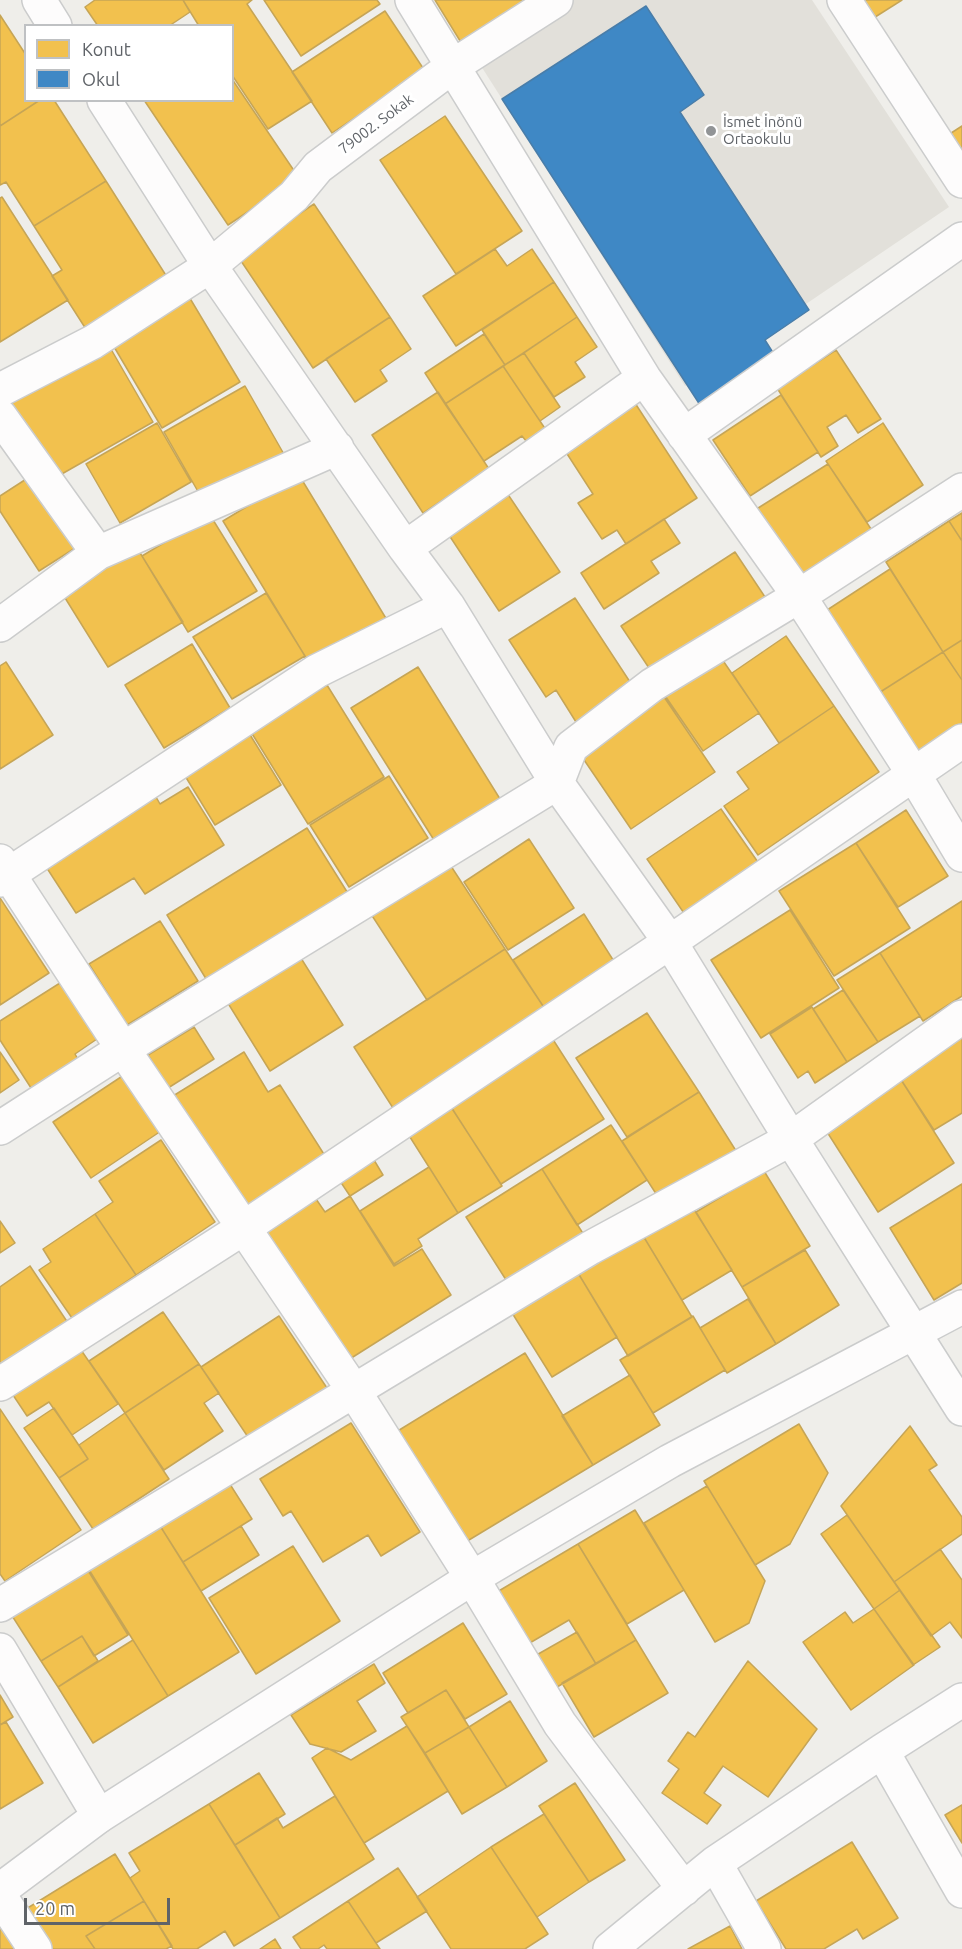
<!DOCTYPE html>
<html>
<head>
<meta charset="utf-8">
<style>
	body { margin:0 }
	#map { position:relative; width:962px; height:1949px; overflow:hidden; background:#efeeea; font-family:Ubuntu,sans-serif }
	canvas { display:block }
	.legend { position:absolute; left:24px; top:24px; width:210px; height:78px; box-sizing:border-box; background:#fff; border:2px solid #bfc1c3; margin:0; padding:8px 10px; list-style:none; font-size:18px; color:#5f6368 }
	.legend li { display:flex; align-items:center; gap:12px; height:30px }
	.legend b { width:30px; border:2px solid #bfc1c3 }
	.scale { position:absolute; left:24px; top:1898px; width:146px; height:27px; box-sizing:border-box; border:3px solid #5f6368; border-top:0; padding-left:8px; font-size:18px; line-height:21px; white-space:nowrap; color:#5f6368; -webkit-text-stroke:4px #fff; paint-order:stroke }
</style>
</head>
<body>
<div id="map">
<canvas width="962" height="1949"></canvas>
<ul class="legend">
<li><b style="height:16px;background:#f2c14e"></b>Konut</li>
<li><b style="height:16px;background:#3f88c5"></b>Okul</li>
</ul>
<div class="scale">20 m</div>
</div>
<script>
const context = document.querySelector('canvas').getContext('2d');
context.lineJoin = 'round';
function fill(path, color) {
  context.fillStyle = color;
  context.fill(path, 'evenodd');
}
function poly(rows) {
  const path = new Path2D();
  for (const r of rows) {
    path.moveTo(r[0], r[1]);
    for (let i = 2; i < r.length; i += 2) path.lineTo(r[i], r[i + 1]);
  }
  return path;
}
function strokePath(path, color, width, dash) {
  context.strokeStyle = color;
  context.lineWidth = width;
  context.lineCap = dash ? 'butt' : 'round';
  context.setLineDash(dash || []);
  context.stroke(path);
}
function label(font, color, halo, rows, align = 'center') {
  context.font = font + ' Ubuntu,sans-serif';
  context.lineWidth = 6;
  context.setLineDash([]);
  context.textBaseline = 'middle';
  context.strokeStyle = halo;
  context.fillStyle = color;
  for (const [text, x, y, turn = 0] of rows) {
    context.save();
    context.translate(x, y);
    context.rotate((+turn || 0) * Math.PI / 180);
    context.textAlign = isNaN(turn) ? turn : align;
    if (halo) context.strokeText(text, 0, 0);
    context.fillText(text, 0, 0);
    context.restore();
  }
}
fill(poly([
	[560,0,812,0,949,207,685,386,474,55]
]), '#e2e0da');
const homes = poly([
	[95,0,183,0,190,12,169,26,98,26,85,7,95,0],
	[183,0,252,0,247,4,312,101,268,129,232,75,232,26,199,26,183,0],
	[264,0,377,0,380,4,301,56,264,0],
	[435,0,533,0,462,44,435,0],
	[860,0,902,0,872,19,860,0],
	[385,11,425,71,332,133,292,72,385,11],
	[0,15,26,55,26,100,40,100,0,126,0,15],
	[232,79,299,178,228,225,144,100,232,100,232,79],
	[40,100,54,100,106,181,34,226,6,182,0,185,0,126,40,100],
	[445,116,522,231,456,274,380,160,445,116],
	[962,126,962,164,945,137,962,126],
	[106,181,167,277,91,337,52,276,62,270,34,226,106,181],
	[2,197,68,300,0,342,0,198,2,197],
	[314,204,390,317,313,368,237,255,314,204],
	[495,249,507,266,532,249,554,282,456,346,423,296,495,249],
	[554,282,577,317,505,365,482,330,554,282],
	[188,295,240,382,162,428,110,340,188,295],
	[390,317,411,349,380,370,387,381,355,402,326,359,390,317],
	[577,317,597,347,575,362,585,377,554,397,524,353,577,317],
	[484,334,505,365,445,404,425,373,484,334],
	[108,344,153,422,53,479,8,400,108,344],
	[836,350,881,419,858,433,846,415,827,427,838,446,821,457,777,388,836,350],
	[524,353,560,407,540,421,503,366,524,353],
	[503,366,546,430,527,442,522,436,484,461,445,404,503,366],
	[245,386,285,456,204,502,164,432,245,386],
	[438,392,489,469,423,513,372,435,438,392],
	[781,395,818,452,750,496,713,440,781,395],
	[633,400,697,498,626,544,617,530,602,539,578,503,593,494,562,446,633,400],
	[157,423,191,482,120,523,86,464,157,423],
	[883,423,923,485,867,522,826,461,883,423],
	[828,464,873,532,801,579,755,510,828,464],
	[34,474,80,545,39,571,0,511,0,496,34,474],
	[299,475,387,620,311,666,223,521,299,475],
	[505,490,560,572,499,611,445,529,505,490],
	[962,513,962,541,949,521,962,513],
	[210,515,257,591,188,632,142,556,210,515],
	[664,519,680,543,651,561,659,573,604,609,581,573,664,519],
	[949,521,962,541,962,640,943,652,886,562,949,521],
	[137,548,183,622,108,667,62,593,137,548],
	[735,552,771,606,657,680,621,626,735,552],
	[890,569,943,652,874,696,821,614,890,569],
	[266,593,305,656,232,699,193,637,266,593],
	[575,598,632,685,576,722,556,690,546,697,509,640,575,598],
	[786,636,834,706,779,743,732,673,786,636],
	[962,640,962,680,943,652,962,640],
	[192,644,230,708,164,748,125,685,192,644],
	[715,649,759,713,703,751,659,687,715,649],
	[943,652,962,680,962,728,915,758,874,696,943,652],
	[6,662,53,735,0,769,0,666,6,662],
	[418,667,505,807,439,848,351,708,418,667],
	[327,685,384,777,308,824,251,732,327,685],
	[662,694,715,772,631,829,578,751,662,694],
	[834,706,879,772,758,855,724,806,749,789,737,772,834,706],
	[244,725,281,785,215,825,179,766,244,725],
	[389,776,428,838,349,887,310,825,389,776],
	[188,787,224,845,145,894,134,878,76,913,41,859,152,790,160,804,188,787],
	[721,809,762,868,688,919,647,859,721,809],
	[906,810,948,876,898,907,856,843,906,810],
	[307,828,349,895,208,982,167,915,307,828],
	[529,839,574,908,508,950,464,882,529,839],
	[856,843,910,928,834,976,779,891,856,843],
	[447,860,505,949,427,1000,369,911,447,860],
	[0,898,49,973,0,1005,0,898],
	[962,901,962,996,923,1021,880,953,962,901],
	[790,910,839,988,761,1038,711,960,790,910],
	[584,914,615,963,545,1009,513,960,584,914],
	[160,921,198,981,127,1025,89,964,160,921],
	[505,949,545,1009,393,1108,354,1047,505,949],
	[880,953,920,1016,878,1042,837,980,880,953],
	[299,955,343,1025,270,1071,226,1000,299,955],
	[60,983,97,1039,75,1054,79,1061,33,1091,0,1040,0,1021,60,983],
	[843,990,878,1042,847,1062,813,1009,843,990],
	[812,1007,847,1062,815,1083,808,1071,798,1078,770,1034,812,1007],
	[647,1013,699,1092,627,1137,576,1058,647,1013],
	[194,1027,214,1059,168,1088,148,1055,194,1027],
	[962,1036,962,1113,934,1130,898,1075,962,1036],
	[552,1038,604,1119,501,1184,449,1104,552,1038],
	[0,1052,19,1080,0,1093,0,1052],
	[244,1052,268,1092,280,1085,327,1159,245,1210,173,1096,244,1052],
	[124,1075,161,1131,91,1178,53,1122,124,1075],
	[898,1075,954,1163,878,1212,822,1124,898,1075],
	[699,1092,738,1154,662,1203,622,1141,699,1092],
	[446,1099,502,1186,458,1213,403,1126,446,1099],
	[611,1125,647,1180,577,1225,542,1169,611,1125],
	[161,1140,215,1222,136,1275,95,1214,113,1202,99,1181,161,1140],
	[368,1150,383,1175,350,1196,334,1172,368,1150],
	[429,1167,458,1213,418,1239,422,1246,394,1264,360,1211,429,1167],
	[542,1169,584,1235,508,1283,466,1217,542,1169],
	[764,1171,810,1246,742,1287,696,1212,764,1171],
	[962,1184,962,1283,934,1300,890,1228,962,1184],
	[350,1196,394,1266,422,1249,451,1295,345,1362,263,1233,316,1199,325,1212,350,1196],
	[688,1200,732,1270,682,1300,639,1229,688,1200],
	[95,1214,136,1275,72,1318,39,1270,51,1262,43,1249,95,1214],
	[0,1221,15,1243,0,1253,0,1221],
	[639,1229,692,1317,628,1356,575,1268,639,1229],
	[805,1250,839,1305,776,1344,742,1287,805,1250],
	[30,1266,68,1323,0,1368,0,1287,30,1266],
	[575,1268,617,1337,552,1377,509,1308,575,1268],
	[748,1299,776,1344,727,1373,700,1328,748,1299],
	[163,1312,199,1364,125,1413,89,1361,163,1312],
	[279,1316,327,1388,250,1440,201,1367,279,1316],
	[693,1316,725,1370,653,1413,620,1360,693,1316],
	[79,1347,118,1404,72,1435,49,1402,27,1416,11,1392,79,1347],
	[525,1353,593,1465,464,1543,396,1432,525,1353],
	[199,1364,219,1393,204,1403,223,1431,164,1470,125,1413,199,1364],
	[630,1375,660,1425,593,1465,562,1416,630,1375],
	[54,1408,88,1459,59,1478,24,1428,54,1408],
	[0,1409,81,1530,5,1581,0,1574,0,1409],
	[125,1413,169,1479,93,1529,59,1478,88,1459,79,1445,125,1413],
	[351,1423,420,1532,381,1556,368,1535,323,1562,291,1511,283,1516,260,1479,351,1423],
	[799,1424,828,1473,790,1544,755,1565,704,1481,799,1424],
	[910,1426,937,1465,929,1470,962,1517,962,1534,894,1582,841,1506,910,1426],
	[226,1478,252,1519,183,1562,157,1521,226,1478],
	[707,1486,765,1581,749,1623,715,1642,644,1523,707,1486],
	[635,1510,684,1590,627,1624,578,1544,635,1510],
	[847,1515,900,1590,874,1609,821,1534,847,1515],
	[157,1521,239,1652,168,1696,86,1565,157,1521],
	[241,1526,259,1555,201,1591,183,1562,241,1526],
	[578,1544,636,1640,596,1664,569,1620,528,1644,497,1592,578,1544],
	[293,1546,340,1621,256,1674,209,1598,293,1546],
	[940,1549,962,1580,962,1638,950,1622,931,1636,894,1582,940,1549],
	[84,1564,128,1635,94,1656,82,1636,41,1661,9,1611,84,1564],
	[900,1590,940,1647,913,1665,874,1609,900,1590],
	[874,1609,914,1665,851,1710,803,1642,845,1612,853,1623,874,1609],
	[463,1623,507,1694,465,1719,446,1690,408,1713,383,1673,463,1623],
	[577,1632,596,1664,552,1690,533,1657,577,1632],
	[82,1636,98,1661,58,1687,41,1661,82,1636],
	[133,1640,168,1696,93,1743,58,1687,133,1640],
	[636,1640,668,1693,594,1737,562,1683,636,1640],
	[748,1661,817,1729,768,1797,723,1766,704,1793,721,1805,707,1824,662,1793,679,1769,668,1761,688,1732,695,1737,748,1661],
	[374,1664,385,1683,357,1701,376,1731,341,1752,310,1744,291,1715,374,1664],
	[446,1690,469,1727,425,1753,401,1717,446,1690],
	[0,1695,13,1717,0,1725,0,1695],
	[510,1701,547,1761,507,1787,469,1727,510,1701],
	[6,1722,43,1783,0,1809,0,1725,6,1722],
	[407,1726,448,1791,364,1843,312,1758,327,1748,351,1760,407,1726],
	[469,1727,507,1787,462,1814,425,1753,469,1727],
	[259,1773,285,1814,235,1845,209,1804,259,1773],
	[575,1783,625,1860,589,1882,539,1806,575,1783],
	[335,1796,374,1859,280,1918,235,1845,277,1818,283,1828,335,1796],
	[209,1804,280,1918,234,1946,225,1931,197,1949,173,1949,130,1878,140,1871,129,1853,209,1804],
	[962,1805,962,1843,945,1815,962,1805],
	[544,1814,589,1882,537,1917,491,1847,544,1814],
	[852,1842,898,1918,863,1939,857,1929,824,1949,786,1949,756,1901,852,1842],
	[491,1847,548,1934,525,1949,451,1949,417,1897,491,1847],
	[115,1854,144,1901,86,1936,95,1949,51,1949,26,1909,115,1854],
	[398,1868,427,1911,376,1943,348,1901,398,1868],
	[144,1901,172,1946,166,1949,95,1949,86,1936,144,1901],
	[348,1901,380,1949,327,1949,324,1945,318,1949,301,1949,293,1937,348,1901],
	[0,1921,15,1949,0,1949,0,1921],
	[730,1926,742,1949,688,1949,730,1926],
	[275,1939,281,1949,260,1949,275,1939]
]);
fill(homes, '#f2c14e');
strokePath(homes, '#c6a556', 1.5);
const schools = poly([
	[646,6,704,95,680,112,809,310,765,340,777,359,702,408,502,99,646,6]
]);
fill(schools, '#3f88c5');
strokePath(schools, '#497da9', 1.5);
const minor = poly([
	[39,0,55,26],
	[412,0,644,378,799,596,913,773,962,855],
	[844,0,962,181],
	[104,100,210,266,405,548,448,606,557,783,670,942,791,1139,962,1409],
	[0,390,93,342,210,266,294,196,318,167,453,66,556,0],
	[0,416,98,553],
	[684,435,962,239],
	[405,548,644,378],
	[0,625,98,553,337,448],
	[0,861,123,1049,354,1391,472,1578,560,1724,684,1889],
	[0,880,317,671,448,606],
	[0,1128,123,1049,557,783,571,747,652,685,799,596,962,490],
	[0,1384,245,1227,670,942,962,741],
	[0,1605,590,1248,791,1139,962,1017],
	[0,1650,99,1816],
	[882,1751,962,1891],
	[715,1863,764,1949],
	[0,1896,35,1949],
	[610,1949,715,1863,882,1751,962,1700]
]);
const tertiary = poly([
	[0,1890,99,1816,472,1578,670,1461,962,1307]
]);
strokePath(minor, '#cbcccc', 36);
strokePath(tertiary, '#cbcccc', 36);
strokePath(minor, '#fdfcfc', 33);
strokePath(tertiary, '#fdfcfc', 33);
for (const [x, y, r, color] of [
	[711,131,6,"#919496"]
]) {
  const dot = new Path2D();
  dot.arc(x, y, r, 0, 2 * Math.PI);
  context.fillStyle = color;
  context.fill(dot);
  strokePath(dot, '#fff', 2);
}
label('15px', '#5f6368', '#fff', [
	["İsmet İnönü",723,122],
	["Ortaokulu",723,139]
], 'left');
label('15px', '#5f6368', '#fff', [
	["79002. Sokak",376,124,-37]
]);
</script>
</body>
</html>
